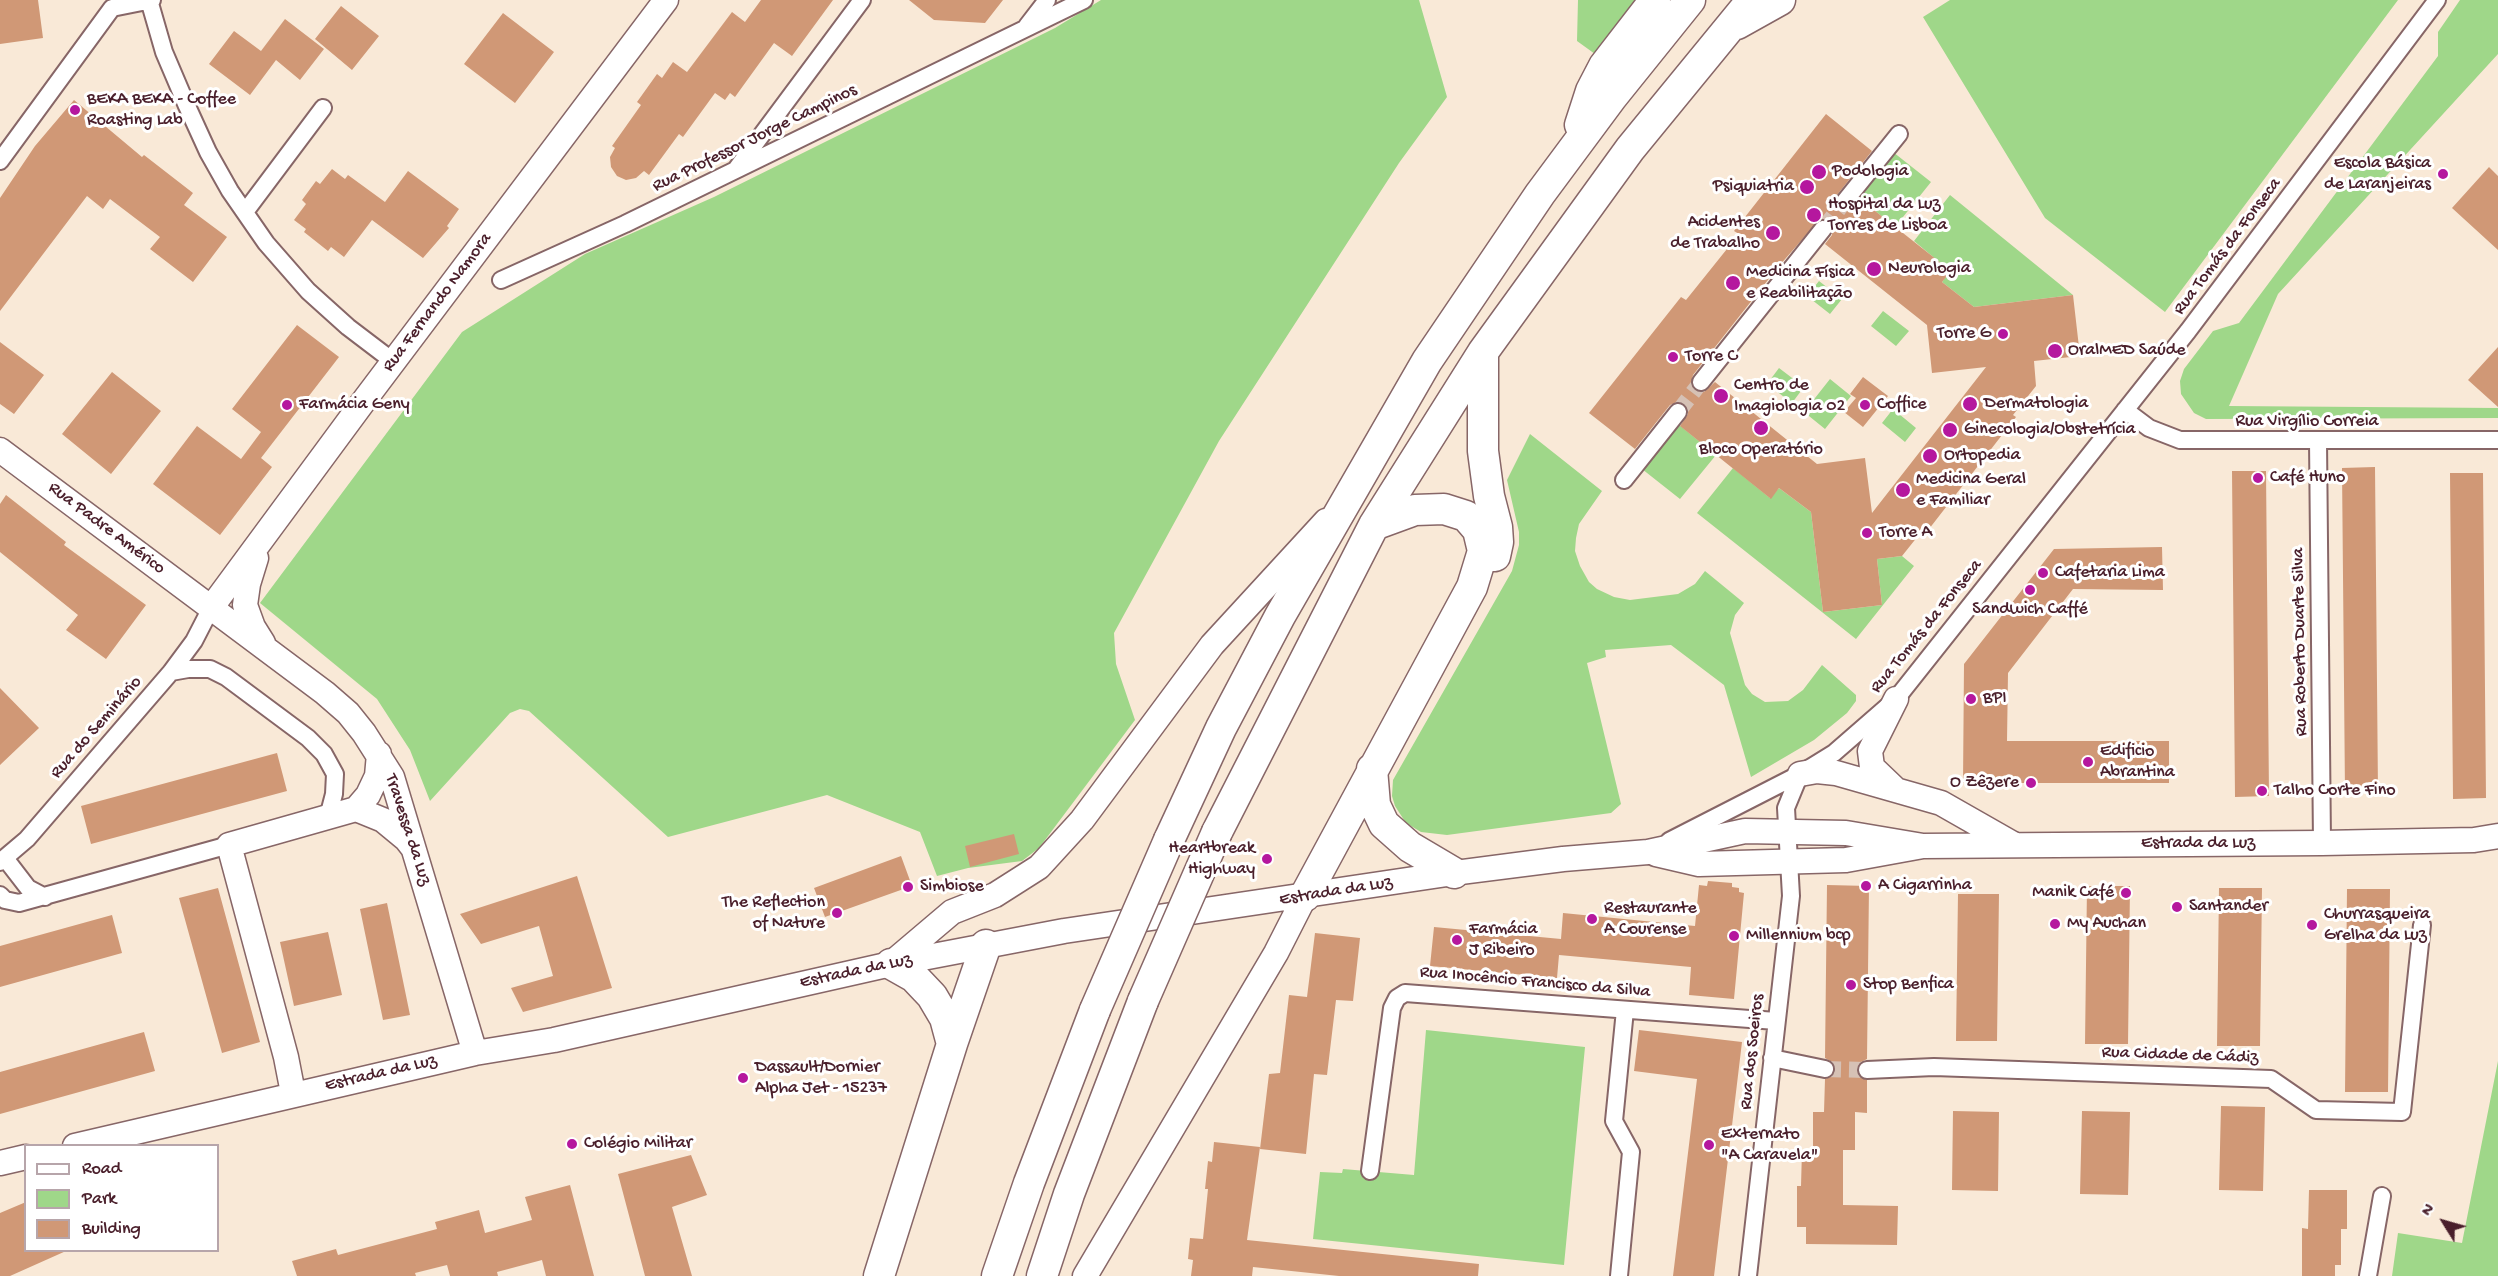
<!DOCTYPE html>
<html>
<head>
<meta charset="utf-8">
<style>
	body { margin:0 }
	#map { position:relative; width:2498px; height:1276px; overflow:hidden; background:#f9e9d7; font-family:"Gochi Hand",sans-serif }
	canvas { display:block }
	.legend { position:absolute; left:24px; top:1144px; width:195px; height:108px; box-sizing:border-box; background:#fff; border:2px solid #b7a5aa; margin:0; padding:8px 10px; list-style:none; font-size:18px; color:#4a1f2b }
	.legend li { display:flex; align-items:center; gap:12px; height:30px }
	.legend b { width:30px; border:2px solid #b7a5aa }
	.north { position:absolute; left:2414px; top:1192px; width:60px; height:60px; -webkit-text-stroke:4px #fff; paint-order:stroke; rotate:307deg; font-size:16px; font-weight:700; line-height:24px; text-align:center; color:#4a1f2b }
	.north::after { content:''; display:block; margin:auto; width:21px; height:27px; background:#4a1f2b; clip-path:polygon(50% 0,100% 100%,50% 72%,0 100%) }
</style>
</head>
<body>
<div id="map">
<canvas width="2498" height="1276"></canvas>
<ul class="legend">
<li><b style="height:8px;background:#fff"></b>Road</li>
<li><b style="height:16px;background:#9fd789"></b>Park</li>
<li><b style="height:16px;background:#d09876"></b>Building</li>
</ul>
<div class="north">N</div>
</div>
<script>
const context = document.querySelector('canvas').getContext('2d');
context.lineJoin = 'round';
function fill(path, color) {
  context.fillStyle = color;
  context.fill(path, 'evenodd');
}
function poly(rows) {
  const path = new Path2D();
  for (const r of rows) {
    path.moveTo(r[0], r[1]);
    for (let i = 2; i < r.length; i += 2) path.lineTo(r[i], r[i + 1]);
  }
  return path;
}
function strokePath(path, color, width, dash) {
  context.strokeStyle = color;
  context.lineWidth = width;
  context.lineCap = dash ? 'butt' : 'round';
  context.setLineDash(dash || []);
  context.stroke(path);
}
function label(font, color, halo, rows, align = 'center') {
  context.font = font + ' "Gochi Hand",sans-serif';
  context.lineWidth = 6;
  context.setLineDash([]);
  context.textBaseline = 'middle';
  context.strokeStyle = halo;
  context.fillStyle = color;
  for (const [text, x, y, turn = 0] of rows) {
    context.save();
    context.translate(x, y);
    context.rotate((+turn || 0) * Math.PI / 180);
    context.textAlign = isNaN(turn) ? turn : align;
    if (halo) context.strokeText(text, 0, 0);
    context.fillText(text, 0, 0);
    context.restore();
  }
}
fill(poly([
	[1101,0,1419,0,1447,97,1399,163,1219,441,1114,633,1116,664,1135,720,1039,848,1022,861,968,868,937,876,920,832,827,795,668,837,529,711,520,709,510,713,430,801,410,750,377,699,260,603,462,332,585,254,714,197,1055,28],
	[1578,0,1637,0,1595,54,1577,41],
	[1950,0,2398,0,2165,312,2045,218,1923,17],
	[2460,0,2498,0,2498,54,2278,294,2229,406,2498,408,2498,418,2206,419,2194,413,2181,394,2180,381,2184,369,2213,331,2239,323,2438,56,2438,32],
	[1893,152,1931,182,1895,227,1858,197],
	[1950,195,2073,295,1974,307,1942,282,1950,271,1914,241],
	[1819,281,1842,299,1830,314,1807,296],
	[1883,311,1909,331,1896,346,1871,326],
	[1779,368,1804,387,1792,403,1767,384],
	[1830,379,1851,396,1825,429,1804,412],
	[1893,409,1916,428,1905,442,1882,423],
	[1678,424,1716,455,1680,499,1642,469],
	[1530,434,1602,491,1579,524,1576,538,1575,551,1580,566,1589,582,1597,589,1614,597,1630,600,1678,594,1695,584,1705,571,1744,603,1735,615,1730,633,1745,685,1752,694,1765,702,1788,701,1803,690,1822,665,1856,695,1856,701,1847,713,1814,740,1751,777,1724,685,1671,645,1605,650,1606,657,1587,663,1621,804,1611,813,1447,835,1421,832,1406,823,1395,806,1392,796,1393,780,1512,571,1519,545,1519,532,1507,480],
	[1733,468,1770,498,1779,488,1811,512,1823,612,1882,605,1877,559,1902,556,1914,566,1856,639,1697,513],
	[1426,1030,1585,1047,1564,1265,1313,1239,1320,1172,1342,1173,1343,1169,1414,1175],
	[2498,1061,2498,1276,2392,1276,2398,1233,2462,1243]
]), '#9fd789');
fill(poly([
	[0,0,38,0,43,38,0,44],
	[761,0,833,0,792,56,774,43,735,97,730,93,725,100,715,93,683,137,679,134,649,175,644,171,636,178,626,180,617,176,611,167,610,157,615,148,612,146,641,105,637,102,657,74,662,78,673,62,687,72,732,12,745,22],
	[909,0,1003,0,985,23,934,20],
	[341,6,379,36,352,70,315,39],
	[503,13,554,52,515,103,464,64],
	[285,19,324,49,300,80,276,60,250,95,209,64,234,31,261,51],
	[74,100,142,157,144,155,193,193,184,205,227,237,193,282,150,249,160,237,110,199,103,209,87,196,0,311,0,198,35,146],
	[1826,114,1872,151,1837,195,1835,200,1838,209,1849,211,1860,199,1951,271,1942,282,1974,307,2073,295,2080,356,2034,361,2036,386,2013,415,2016,417,1929,529,1926,526,1902,556,1877,559,1882,605,1823,612,1811,512,1779,488,1771,499,1680,426,1688,414,1685,404,1679,402,1670,405,1635,449,1589,413,1681,297,1686,300,1739,234,1734,231],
	[1820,219,1829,220,1833,226,1832,235,1825,244,1927,325,1932,373,1986,367,1872,513,1865,458,1817,464,1715,382,1704,392,1695,391,1691,385,1693,375,1779,266],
	[2489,167,2498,176,2498,250,2452,208],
	[332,169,345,179,348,175,385,202,408,171,459,209,447,226,449,228,423,258,372,220,344,257,331,247,328,251,304,232,306,229,294,220,306,204,302,200,316,181,320,184],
	[297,325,339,357,261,458,272,467,220,535,153,484,197,426,241,459,261,432,232,409],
	[0,342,44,375,14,414,0,404],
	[2498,347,2498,407,2468,380],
	[112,372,161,411,111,474,62,434],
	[1863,377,1888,396,1863,427,1844,412,1856,398,1850,394],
	[2375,467,2378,793,2345,793,2342,468],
	[2232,471,2266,471,2269,796,2235,797],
	[2450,473,2483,473,2486,798,2453,799],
	[6,495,66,542,64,545,146,605,106,659,66,630,78,615,0,552,0,504],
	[2162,547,2163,590,2073,589,2008,673,2007,741,2169,741,2169,783,1963,783,1964,664,2054,549],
	[0,688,39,728,0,765],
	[277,753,287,791,91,844,81,806],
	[1014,834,1019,854,970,867,965,846],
	[901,856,912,886,825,917,814,888],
	[577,876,612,988,523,1012,511,988,553,976,539,926,481,944,460,914],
	[1708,881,1732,883,1732,887,1739,888,1739,892,1744,893,1734,999,1689,995,1691,967,1559,955,1557,978,1430,966,1434,927,1561,939,1563,913,1695,926,1699,885,1707,886],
	[1827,885,1869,886,1867,1059,1861,1062,1857,1070,1859,1076,1867,1080,1867,1113,1855,1112,1855,1150,1843,1150,1843,1205,1898,1206,1897,1245,1806,1244,1806,1227,1797,1227,1797,1186,1801,1186,1802,1150,1813,1150,1813,1112,1824,1112,1825,1079,1832,1076,1835,1071,1832,1062,1825,1058],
	[2087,886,2130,886,2128,1044,2085,1044],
	[218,888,260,1042,222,1053,179,898],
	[2219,888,2262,888,2260,1046,2217,1046],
	[2347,889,2390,889,2388,1092,2345,1092],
	[1958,894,1999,894,1997,1041,1956,1041],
	[387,903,410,1015,383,1020,360,909],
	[112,915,122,953,0,987,0,946],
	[328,932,342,995,294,1006,280,942],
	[1315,933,1360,938,1353,1001,1336,1000,1327,1075,1314,1074,1306,1154,1260,1149,1269,1074,1280,1073,1289,995,1307,997],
	[1639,1030,1742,1042,1714,1276,1673,1276,1697,1079,1634,1071],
	[144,1032,155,1071,0,1114,0,1072],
	[2221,1106,2265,1107,2263,1191,2219,1190],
	[1953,1111,1999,1112,1998,1191,1952,1190],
	[2082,1111,2130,1112,2128,1195,2080,1194],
	[1214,1142,1260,1147,1247,1240,1479,1264,1478,1276,1339,1276,1253,1267,1252,1276,1191,1276,1193,1260,1188,1259,1190,1238,1203,1239,1208,1189,1205,1189,1208,1161,1212,1162],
	[691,1155,707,1195,672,1207,692,1276,645,1276,618,1174],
	[570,1185,594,1276,546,1276,542,1260,497,1272,498,1276,450,1276,447,1265,415,1273,416,1276,297,1276,292,1261,336,1249,338,1255,437,1229,435,1222,479,1210,485,1233,532,1220,525,1197],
	[2309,1190,2347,1190,2347,1229,2341,1229,2341,1265,2335,1265,2335,1276,2302,1276,2302,1228,2308,1229],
	[26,1202,26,1251,66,1251,10,1276,0,1276,0,1213]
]), '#d09876');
strokePath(poly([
	[1823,229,1845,201],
	[1678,412,1701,382],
	[1825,1069,1867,1070]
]), '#d6c1b5', 16, [16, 8]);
const street = poly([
	[149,0,164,52,187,106,208,152,230,191,266,243,308,291,348,327,394,362],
	[1027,26,1047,0],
	[0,161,112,8,152,0],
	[737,168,862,0],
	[1845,201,1899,134],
	[245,212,323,108],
	[501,280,625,224,1084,0],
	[1701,382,1823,229],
	[2125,410,2149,428,2180,440,2498,440],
	[2318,441,2322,843],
	[1624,480,1678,412],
	[171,672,188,669,210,669,226,677,308,738,324,754,335,774,334,794,328,817],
	[1669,841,1800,774,1834,753,1896,699,2188,331,2437,0],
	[5,858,28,888,45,897],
	[0,862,27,839,171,672,194,641,211,608],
	[0,895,5,900,19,903,229,845],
	[1772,1058,1825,1069],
	[1867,1070,1934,1067,2271,1079,2316,1110,2402,1112,2422,925],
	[1370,1171,1392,1008,1397,998,1405,993,1776,1021],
	[1619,1276,1631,1152,1614,1121,1625,1010],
	[1748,1276,1791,896,1786,808,1800,774],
	[2368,1276,2382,1196]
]);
const secondary = poly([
	[0,450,325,693,348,713,364,733,392,777,475,1053],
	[256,558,248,584,245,605,253,627,263,643],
	[211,608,366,398,666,0],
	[1800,774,1817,771,1836,773,1941,803,2013,844],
	[1895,789,1872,767,1870,751,1896,699],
	[356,809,383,820,406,839,413,848],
	[356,809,368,795,377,776,379,754],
	[1656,854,1699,864,1846,860,1923,846,2322,843,2474,840,2498,836],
	[893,962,952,912,995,895,1039,867,1082,820,1212,645,1326,521],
	[293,1093,286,1057,229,845,356,809],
	[75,1146,475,1053,554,1040,891,964,1064,931,1454,873,1563,859,1648,852,1745,831,1846,833,1923,846],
	[0,1163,26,1157],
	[1085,1276,1276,953,1305,896]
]);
const highway = poly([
	[1737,24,1780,0],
	[1580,125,1591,91,1604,66,1655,0],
	[1483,352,1483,451,1489,496,1497,527,1498,542,1495,556],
	[1372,769,1375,805,1384,824,1410,847,1454,873],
	[1217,832,1374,525,1483,352,1630,149,1752,0],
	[1169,840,1221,728,1280,616,1427,361,1540,194,1612,97,1690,0],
	[1305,896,1472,587,1483,551,1478,530,1466,516,1444,509,1415,510,1374,525],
	[891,964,914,977,932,996,945,1018,952,1044],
	[879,1276,952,1044,986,945],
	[997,1276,1029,1183,1095,1010],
	[1042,1276,1069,1194,1143,1001]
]);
strokePath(street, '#876667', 20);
strokePath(secondary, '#876667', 27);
strokePath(highway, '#876667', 33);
strokePath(street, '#fff', 16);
strokePath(secondary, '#fff', 24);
strokePath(highway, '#fff', 30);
const highwayBridge = poly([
	[1143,1001,1217,832],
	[1095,1010,1169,840]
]);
strokePath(highwayBridge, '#876667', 33, []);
strokePath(highwayBridge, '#fff', 30);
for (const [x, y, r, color] of [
	[75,110,6,"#b5179e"],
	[1819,172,8,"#b5179e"],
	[2443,174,6,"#b5179e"],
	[1807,187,8,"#b5179e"],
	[1814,215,8,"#b5179e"],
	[1773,233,8,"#b5179e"],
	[1874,269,8,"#b5179e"],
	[1733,283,8,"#b5179e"],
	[2003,334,6,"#b5179e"],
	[2055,351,8,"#b5179e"],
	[1673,357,6,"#b5179e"],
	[1721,396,8,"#b5179e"],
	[1970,404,8,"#b5179e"],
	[287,405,6,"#b5179e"],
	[1865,405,6,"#b5179e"],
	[1761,428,8,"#b5179e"],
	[1950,430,8,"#b5179e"],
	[1930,456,8,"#b5179e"],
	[2258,478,6,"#b5179e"],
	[1903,490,8,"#b5179e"],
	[1867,533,6,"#b5179e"],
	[2043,573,6,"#b5179e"],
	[2030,590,6,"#b5179e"],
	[1971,699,6,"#b5179e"],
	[2088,762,6,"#b5179e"],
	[2031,783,6,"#b5179e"],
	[2262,791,6,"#b5179e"],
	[1267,859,6,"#b5179e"],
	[1866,886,6,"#b5179e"],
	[908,887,6,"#b5179e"],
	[2126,893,6,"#b5179e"],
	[2177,907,6,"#b5179e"],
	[837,913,6,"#b5179e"],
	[1592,919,6,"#b5179e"],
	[2055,924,6,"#b5179e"],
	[2312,925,6,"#b5179e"],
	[1734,936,6,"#b5179e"],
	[1457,940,6,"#b5179e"],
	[1851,985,6,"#b5179e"],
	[743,1078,6,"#b5179e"],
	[572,1144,6,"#b5179e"],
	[1709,1145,6,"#b5179e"]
]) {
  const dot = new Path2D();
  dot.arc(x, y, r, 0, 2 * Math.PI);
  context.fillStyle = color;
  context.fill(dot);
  strokePath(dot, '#fff', 2);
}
label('18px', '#4a1f2b', '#fff', [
	["BEKA BEKA - Coffee",87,100],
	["Roasting Lab",87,121],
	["Escola Básica",2431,164,"right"],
	["de Laranjeiras",2431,185,"right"],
	["Podologia",1832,172],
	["Psiquiatria",1794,187,"right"],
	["Hospital da Luz",1828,205],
	["Torres de Lisboa",1828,226],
	["Acidentes",1760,223,"right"],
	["de Trabalho",1760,244,"right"],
	["Neurologia",1888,269],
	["Medicina Física",1746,273],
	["e Reabilitação",1746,294],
	["Torre G",1991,334,"right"],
	["OralMED Saúde",2068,351],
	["Torre C",1685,357],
	["Centro de",1734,386],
	["Imagiologia 02",1734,407],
	["Dermatologia",1984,404],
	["Farmácia Geny",299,405],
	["Coffice",1877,405],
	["Ginecologia/Obstetrícia",1964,430],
	["Bloco Operatório",1761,450,"center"],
	["Ortopedia",1944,456],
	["Café Huno",2270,478],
	["Medicina Geral",1916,480],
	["e Familiar",1916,501],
	["Torre A",1879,533],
	["Cafetaria Lima",2055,573],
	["Sandwich Caffé",2030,610,"center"],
	["BPI",1983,699],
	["Edificio",2100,752],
	["Abrantina",2100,773],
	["O Zêzere",2019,783,"right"],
	["Talho Corte Fino",2274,791],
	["Heartbreak",1255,849,"right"],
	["Highway",1255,870,"right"],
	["A Cigarrinha",1878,886],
	["Simbiose",920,887],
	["Manik Café",2114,893,"right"],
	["The Reflection",825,903,"right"],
	["of Nature",825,924,"right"],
	["Santander",2189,907],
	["Restaurante",1604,909],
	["A Courense",1604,930],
	["Churrasqueira",2324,915],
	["Grelha da Luz",2324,936],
	["My Auchan",2067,924],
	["Farmácia",1469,930],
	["J Ribeiro",1469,951],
	["Millennium bcp",1746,936],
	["Stop Benfica",1863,985],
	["Dassault/Dornier",755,1068],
	["Alpha Jet - 15237",755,1089],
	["Externato",1721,1135],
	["\"A Caravela\"",1721,1156],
	["Colégio Militar",584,1144]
], 'left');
label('18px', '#4a1f2b', '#fff', [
	["Rua Professor Jorge Campinos",755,139,-26],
	["Rua Tomás da Fonseca",2228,247,-53],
	["Rua Fernando Namora",438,303,-53],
	["Rua Virgílio Correia",2307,422],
	["Rua Padre Américo",106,529,37],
	["Rua Tomás da Fonseca",1927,627,-51],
	["Rua Roberto Duarte Silva",2301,642,-91],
	["Rua do Seminário",97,728,-49],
	["Travessa da Luz",407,830,72],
	["Estrada da Luz",2198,844],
	["Estrada da Luz",1336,892,-9],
	["Estrada da Luz",856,972,-12],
	["Rua Inocêncio Francisco da Silva",1535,983,5],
	["Rua dos Soeiros",1753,1052,-84],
	["Rua Cidade de Cádiz",2180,1056,2],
	["Estrada da Luz",381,1074,-13]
]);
</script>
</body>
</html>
